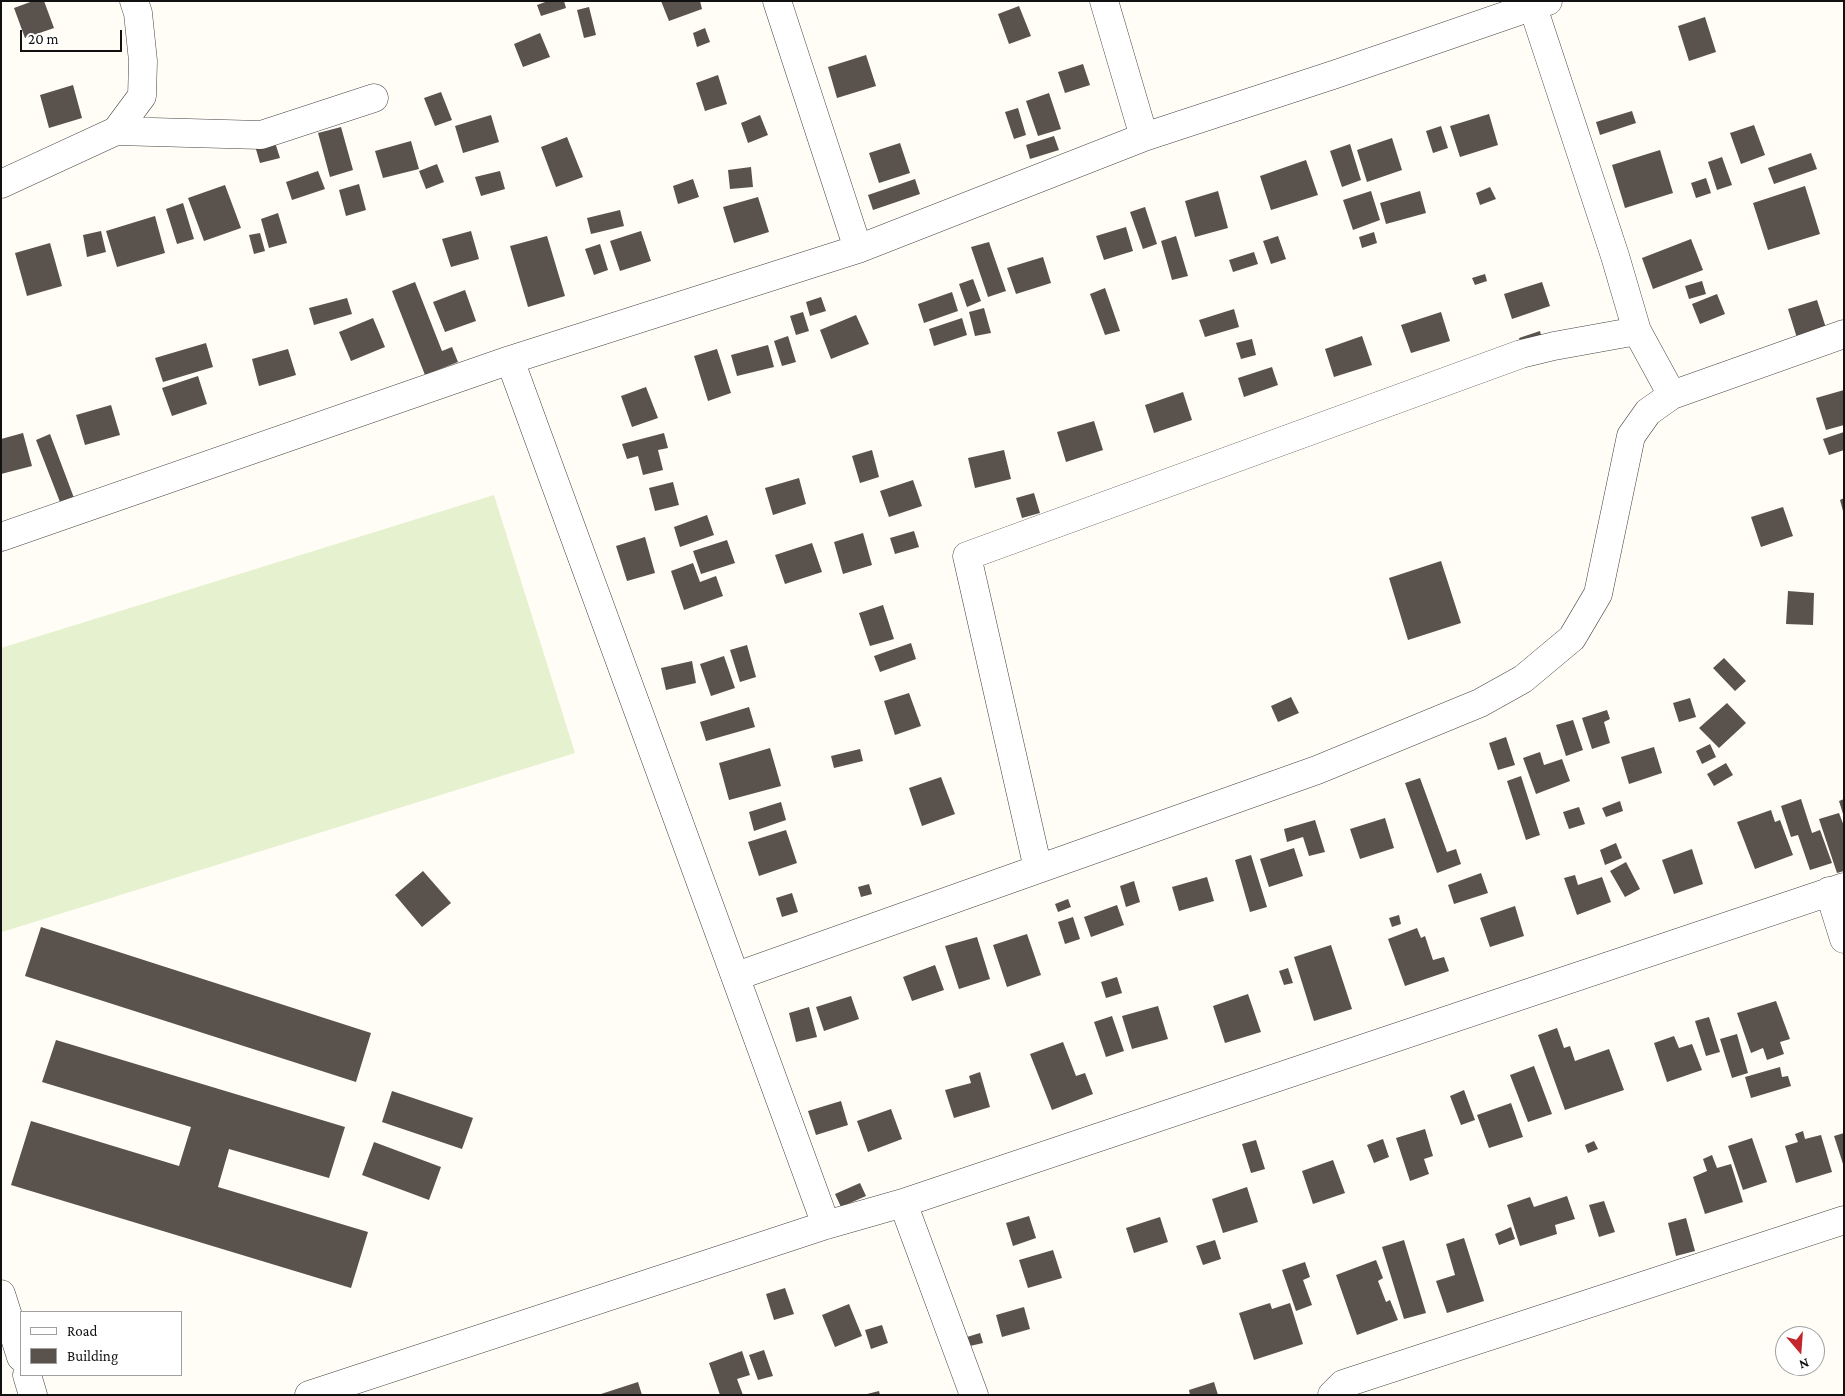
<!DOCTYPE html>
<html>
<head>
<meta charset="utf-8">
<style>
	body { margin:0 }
	#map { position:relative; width:1845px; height:1396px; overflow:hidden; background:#fffdf5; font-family:"Crimson Pro",serif }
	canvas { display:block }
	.frame { position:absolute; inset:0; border:2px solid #111; pointer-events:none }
	.legend { position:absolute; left:20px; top:1311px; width:162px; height:65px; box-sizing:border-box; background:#fff; border:1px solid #a0a0a0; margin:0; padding:6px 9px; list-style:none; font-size:15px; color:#111 }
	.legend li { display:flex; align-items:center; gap:10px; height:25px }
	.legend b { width:25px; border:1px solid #a0a0a0 }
	.north { position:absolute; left:1775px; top:1326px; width:50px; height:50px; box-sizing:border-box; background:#fff; border:1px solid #a0a0a0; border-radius:50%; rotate:162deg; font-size:14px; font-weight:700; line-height:20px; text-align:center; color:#111 }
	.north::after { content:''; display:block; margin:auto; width:18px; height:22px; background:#c4262e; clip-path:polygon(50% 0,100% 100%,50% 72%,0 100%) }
	.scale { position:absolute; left:20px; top:30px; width:102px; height:22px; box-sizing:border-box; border:2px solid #111; border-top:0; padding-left:6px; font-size:15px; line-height:18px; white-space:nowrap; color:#111; -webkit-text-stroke:4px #fff; paint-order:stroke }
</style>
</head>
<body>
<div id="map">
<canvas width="1845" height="1396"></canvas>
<div class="frame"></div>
<ul class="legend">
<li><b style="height:6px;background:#fff"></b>Road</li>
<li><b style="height:14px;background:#5a524d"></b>Building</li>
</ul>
<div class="north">N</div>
<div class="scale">20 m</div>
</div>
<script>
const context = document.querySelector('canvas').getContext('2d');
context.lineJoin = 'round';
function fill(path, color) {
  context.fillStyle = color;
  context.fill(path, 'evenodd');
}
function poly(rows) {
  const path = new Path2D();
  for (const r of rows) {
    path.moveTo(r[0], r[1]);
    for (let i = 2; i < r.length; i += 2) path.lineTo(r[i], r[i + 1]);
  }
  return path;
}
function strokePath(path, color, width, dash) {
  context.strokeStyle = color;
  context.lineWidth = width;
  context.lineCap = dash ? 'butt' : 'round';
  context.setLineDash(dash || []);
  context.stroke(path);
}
fill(poly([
	[494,495,575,753,2,932,1,648]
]), '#e6f2cf');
fill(poly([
	[33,1,44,1,54,28,25,38,14,8],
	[548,1,564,1,566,8,541,16,537,5],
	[661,1,700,1,702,9,669,21],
	[1019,6,1031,36,1009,44,998,14],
	[589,7,596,35,584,38,577,10],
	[1705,17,1716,52,1689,61,1678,26],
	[705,28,710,42,697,47,693,33],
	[540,33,550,57,523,67,514,44],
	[866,55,876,86,837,98,828,67],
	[1083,64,1090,85,1065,93,1058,72],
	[718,75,727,104,705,111,696,83],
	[73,85,82,118,49,128,40,95],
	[441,92,452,120,435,126,424,98],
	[1049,93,1061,129,1038,136,1026,101],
	[1018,108,1026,135,1014,139,1005,112],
	[1632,111,1636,123,1600,135,1596,122],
	[1489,114,1498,145,1460,157,1450,126],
	[491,115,499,142,463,153,455,126],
	[760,115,768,135,748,143,741,123],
	[1754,125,1765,155,1741,164,1730,133],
	[1441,126,1448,148,1433,153,1426,131],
	[341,127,353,170,330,177,318,133],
	[272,133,280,158,260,163,253,139],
	[1054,136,1059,150,1030,159,1026,145],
	[567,137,583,177,556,187,541,147],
	[1392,138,1402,170,1367,182,1357,150],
	[411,141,419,169,383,178,375,151],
	[900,143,910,173,879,183,869,153],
	[1350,144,1361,180,1342,187,1330,151],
	[1660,150,1673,193,1625,208,1612,165],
	[1811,153,1817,169,1774,184,1768,168],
	[1722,157,1732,185,1717,190,1708,162],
	[1306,160,1318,195,1271,210,1260,176],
	[437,164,444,182,426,189,419,171],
	[751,167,753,187,730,189,728,170],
	[318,171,325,189,292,200,286,182],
	[500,171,505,189,481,196,475,177],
	[1706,178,1711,193,1696,198,1691,183],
	[693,179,699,197,678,204,673,186],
	[915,179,920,194,873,210,868,195],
	[359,184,366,210,346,216,339,190],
	[225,185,241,228,204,241,188,198],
	[1805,186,1820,234,1768,250,1753,203],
	[1490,187,1496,199,1480,205,1476,193],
	[1218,191,1228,228,1195,237,1185,201],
	[1371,191,1380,220,1353,230,1343,200],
	[1420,191,1426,213,1386,224,1380,203],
	[758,197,769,232,734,243,723,207],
	[183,203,194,239,177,244,166,209],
	[1145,207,1157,244,1143,249,1130,212],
	[620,210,624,226,591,234,587,218],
	[278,213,287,243,269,248,261,219],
	[155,216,165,253,117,267,106,231],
	[1126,227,1133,251,1104,260,1096,236],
	[101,231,106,252,87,257,83,235],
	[471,231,479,259,451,267,442,239],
	[641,231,651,261,620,271,610,241],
	[1374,232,1377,243,1362,248,1359,237],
	[260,233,265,251,254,254,249,235],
	[547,236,565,296,528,307,510,246],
	[1176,236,1188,276,1172,280,1161,241],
	[1278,236,1286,259,1271,264,1263,241],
	[1691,239,1703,270,1653,289,1642,258],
	[989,242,1006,291,988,297,971,247],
	[50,243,62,286,27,296,15,253],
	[600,244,608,270,594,275,585,249],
	[1254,252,1258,264,1233,272,1229,260],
	[1043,257,1051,283,1016,294,1007,268],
	[1485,274,1487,281,1475,285,1472,278],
	[973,279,981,301,967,307,959,284],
	[1702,281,1706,294,1689,299,1685,286],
	[415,282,442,351,452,347,458,362,425,375,392,291],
	[1542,282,1550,306,1512,319,1504,294],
	[1105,288,1120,331,1105,335,1090,294],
	[465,290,476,321,445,332,433,302],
	[952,292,958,311,924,323,918,304],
	[1717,294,1725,314,1700,324,1692,304],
	[821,297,826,311,810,316,806,302],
	[347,298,352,314,314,325,309,308],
	[1817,300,1826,328,1797,338,1788,309],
	[984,308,991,333,975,336,969,312],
	[1234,309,1239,327,1205,337,1199,320],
	[803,312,809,331,796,335,790,316],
	[1441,312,1450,341,1411,353,1401,325],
	[856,315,869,344,831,359,820,330],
	[373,318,385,347,351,361,339,332],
	[962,318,967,335,934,346,929,329],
	[1540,331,1543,343,1523,349,1519,338],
	[788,336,796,362,782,366,774,341],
	[1362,336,1372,365,1334,377,1325,349],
	[1252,339,1256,355,1241,359,1236,343],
	[206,343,213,367,163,382,155,358],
	[768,345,774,367,737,376,731,355],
	[288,349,296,375,259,386,252,359],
	[717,349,731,393,708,401,694,356],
	[1272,367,1278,385,1244,397,1238,378],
	[198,376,207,404,172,416,162,388],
	[646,387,658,418,632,427,621,396],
	[1844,390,1844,425,1826,430,1816,398],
	[1183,392,1192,420,1154,433,1145,405],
	[111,405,120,435,85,445,76,415],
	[1094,421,1103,450,1066,462,1057,432],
	[1844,432,1844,450,1829,455,1823,439],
	[23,433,32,466,1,474,1,439],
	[664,433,668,448,658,450,663,470,643,475,638,456,627,459,622,444],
	[50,434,74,498,60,502,36,440],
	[872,450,879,477,860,483,852,456],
	[1004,450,1011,479,975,488,968,458],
	[799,478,806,504,773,515,765,488],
	[913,480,922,506,889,517,880,491],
	[673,482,679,505,655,511,649,488],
	[1034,493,1040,513,1022,518,1016,498],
	[1844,498,1844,511,1843,511,1840,500],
	[1783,507,1793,536,1761,547,1751,517],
	[707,515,714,535,680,547,674,527],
	[914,531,919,547,895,554,890,538],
	[863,533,872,565,843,574,834,542],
	[645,537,655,573,627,581,616,546],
	[727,540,735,563,701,574,693,551],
	[812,543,822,572,785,584,775,555],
	[1441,561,1461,623,1408,640,1389,578],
	[693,563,700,582,716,576,723,596,684,610,671,571],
	[1788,591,1814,593,1813,625,1786,624],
	[883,605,894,639,870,646,859,613],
	[911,643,916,659,880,672,874,656],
	[747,645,756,677,740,682,730,650],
	[724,656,735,688,711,696,700,664],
	[1724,658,1746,681,1735,691,1713,668],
	[692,661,696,683,666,690,661,668],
	[909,693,921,726,895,735,884,701],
	[1291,697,1299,713,1278,722,1271,706],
	[1690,698,1696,717,1679,722,1673,703],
	[1727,703,1746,723,1719,748,1699,728],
	[749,707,755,727,706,741,700,722],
	[1607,710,1610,719,1604,722,1610,743,1592,749,1582,718],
	[1573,720,1583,750,1566,756,1556,725],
	[1506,737,1515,765,1498,770,1489,743],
	[1710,744,1716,757,1702,764,1696,751],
	[1654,747,1662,773,1629,784,1621,757],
	[770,748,781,786,729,800,719,763],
	[860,749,863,761,834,768,831,756],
	[1540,752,1544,765,1562,759,1570,781,1536,794,1523,758],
	[1726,763,1733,775,1714,786,1707,774],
	[1521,776,1540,835,1526,840,1507,781],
	[941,777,955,814,922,826,909,788],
	[1420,778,1447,852,1456,849,1461,864,1437,873,1405,783],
	[1801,799,1812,833,1820,830,1832,863,1810,870,1798,835,1791,837,1781,806],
	[1844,799,1844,814,1843,814,1839,801],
	[1620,801,1623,811,1606,817,1602,808],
	[781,802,786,820,754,831,749,812],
	[1579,807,1585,824,1569,829,1563,812],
	[1771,810,1775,822,1780,820,1793,855,1755,869,1737,822],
	[1839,813,1844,826,1844,871,1837,873,1819,819],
	[1385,818,1394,848,1360,859,1350,829],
	[1315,820,1325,852,1309,856,1303,837,1287,842,1284,829],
	[786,830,797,863,759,876,748,842],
	[1616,843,1622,858,1605,865,1600,850],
	[1294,848,1303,876,1269,887,1260,859],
	[1692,849,1703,884,1674,894,1662,860],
	[1251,855,1267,907,1250,912,1235,860],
	[1626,862,1640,889,1625,897,1610,871],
	[423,871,451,903,422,927,395,895],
	[1481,873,1488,893,1454,904,1448,885],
	[1575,875,1578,885,1602,877,1611,902,1577,915,1564,878],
	[1207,877,1214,901,1179,911,1172,887],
	[1134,881,1140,902,1126,907,1120,886],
	[869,884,872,894,861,897,858,887],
	[792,893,798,912,782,917,776,898],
	[1068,899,1071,907,1058,912,1055,904],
	[1117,905,1124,925,1091,937,1084,917],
	[1515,906,1524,936,1490,947,1480,918],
	[1399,915,1401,924,1392,927,1389,918],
	[1073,917,1080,939,1065,944,1058,922],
	[41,927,371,1033,356,1082,25,976],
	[1417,928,1421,938,1425,936,1433,960,1444,957,1449,971,1405,986,1388,939],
	[1027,934,1041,975,1007,987,993,945],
	[977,937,990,979,959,989,945,946],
	[1331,945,1352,1009,1314,1021,1294,957],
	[935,965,944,990,912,1001,903,977],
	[1288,968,1293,983,1284,985,1279,971],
	[1117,977,1122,993,1106,998,1101,982],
	[1248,994,1261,1032,1225,1043,1213,1006],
	[851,996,859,1019,824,1031,816,1007],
	[1776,1001,1790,1039,1780,1042,1784,1054,1767,1060,1763,1048,1751,1053,1737,1013],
	[1158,1006,1168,1039,1132,1049,1122,1016],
	[809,1007,817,1037,796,1042,789,1013],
	[1112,1016,1124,1051,1106,1057,1094,1022],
	[1709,1017,1720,1052,1706,1056,1695,1021],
	[1557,1028,1564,1048,1570,1046,1575,1061,1609,1049,1624,1090,1565,1110,1538,1035],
	[1737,1034,1748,1073,1732,1078,1720,1039],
	[1674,1036,1679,1048,1692,1044,1702,1070,1667,1082,1654,1043],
	[56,1040,345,1127,329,1178,229,1149,218,1187,368,1232,351,1288,11,1185,31,1121,179,1166,191,1127,42,1082],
	[1063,1042,1076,1076,1085,1073,1093,1094,1052,1110,1030,1054],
	[1534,1066,1552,1114,1528,1122,1510,1075],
	[1780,1067,1782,1077,1788,1076,1791,1086,1751,1098,1745,1077],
	[980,1072,990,1107,954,1118,945,1090,971,1083,969,1076],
	[1464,1090,1475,1120,1461,1125,1450,1096],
	[392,1091,473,1118,462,1149,382,1122],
	[841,1101,848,1125,816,1135,808,1111],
	[1511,1103,1523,1137,1489,1148,1477,1115],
	[891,1109,902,1139,868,1152,857,1121],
	[1425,1129,1433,1156,1424,1159,1429,1174,1410,1181,1396,1138],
	[1803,1131,1805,1139,1821,1135,1832,1172,1796,1183,1785,1146,1798,1142,1795,1134],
	[1844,1133,1844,1164,1843,1164,1834,1136],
	[1752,1138,1767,1182,1743,1190,1728,1146],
	[1383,1139,1389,1157,1374,1163,1367,1145],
	[1256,1140,1265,1169,1251,1173,1242,1144],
	[1594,1141,1598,1149,1588,1153,1585,1145],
	[374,1142,441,1167,429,1200,362,1175],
	[1712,1155,1717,1168,1731,1164,1743,1202,1705,1214,1693,1177,1707,1171,1703,1159],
	[1333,1160,1345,1193,1313,1204,1302,1171],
	[860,1183,866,1196,841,1207,835,1194],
	[1247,1187,1258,1222,1223,1233,1212,1199],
	[1567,1196,1575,1219,1555,1225,1557,1234,1520,1246,1507,1205,1530,1197,1534,1207],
	[1604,1201,1615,1232,1599,1237,1589,1205],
	[1029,1216,1036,1238,1013,1246,1006,1223],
	[1160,1217,1168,1242,1134,1253,1126,1228],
	[1686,1218,1695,1251,1676,1256,1668,1223],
	[1511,1227,1515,1239,1499,1245,1495,1234],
	[1464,1238,1484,1301,1447,1313,1436,1281,1455,1275,1446,1244],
	[1215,1240,1221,1259,1203,1265,1196,1246],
	[1404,1240,1426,1313,1404,1319,1382,1247],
	[1053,1250,1062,1278,1028,1288,1019,1260],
	[1376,1260,1383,1278,1378,1281,1386,1302,1390,1300,1398,1320,1357,1335,1336,1275],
	[1305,1262,1310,1277,1303,1280,1312,1305,1296,1311,1282,1270],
	[785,1288,794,1314,774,1320,766,1294],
	[1270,1303,1272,1309,1290,1303,1303,1344,1254,1360,1239,1313],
	[849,1304,862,1336,835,1347,822,1315],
	[1024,1307,1030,1329,1002,1337,996,1315],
	[882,1325,888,1343,871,1349,865,1330],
	[980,1333,983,1343,970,1346,967,1337],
	[764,1350,773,1376,758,1380,749,1355],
	[742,1351,750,1375,737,1379,743,1395,720,1395,709,1363],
	[638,1382,642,1395,601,1395,601,1394],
	[1214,1382,1218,1395,1190,1395,1189,1390],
	[879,1391,880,1395,867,1395,867,1394]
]), '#5a524d');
const minor = poly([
	[777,1,858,249],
	[1104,1,1144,137],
	[1531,1,1615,256,1637,331],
	[116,131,261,135,374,98],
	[1,184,116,131,142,96,143,61,138,13,134,1],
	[510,360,826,1225],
	[1,537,510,360,858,249,1144,137,1336,74,1548,1],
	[1038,869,967,556,1521,354,1554,346,1637,331,1672,395],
	[1829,891,1844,939],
	[737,976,1317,770,1480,703,1523,679,1572,638,1598,594,1631,436,1648,412,1672,395,1844,334],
	[903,1203,974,1395],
	[1,1294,21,1357],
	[27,1375,33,1395],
	[309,1395,826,1225,903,1203,1844,887],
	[1332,1395,1343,1384,1844,1220]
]);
strokePath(minor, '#444', 29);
strokePath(minor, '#fff', 28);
</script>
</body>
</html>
